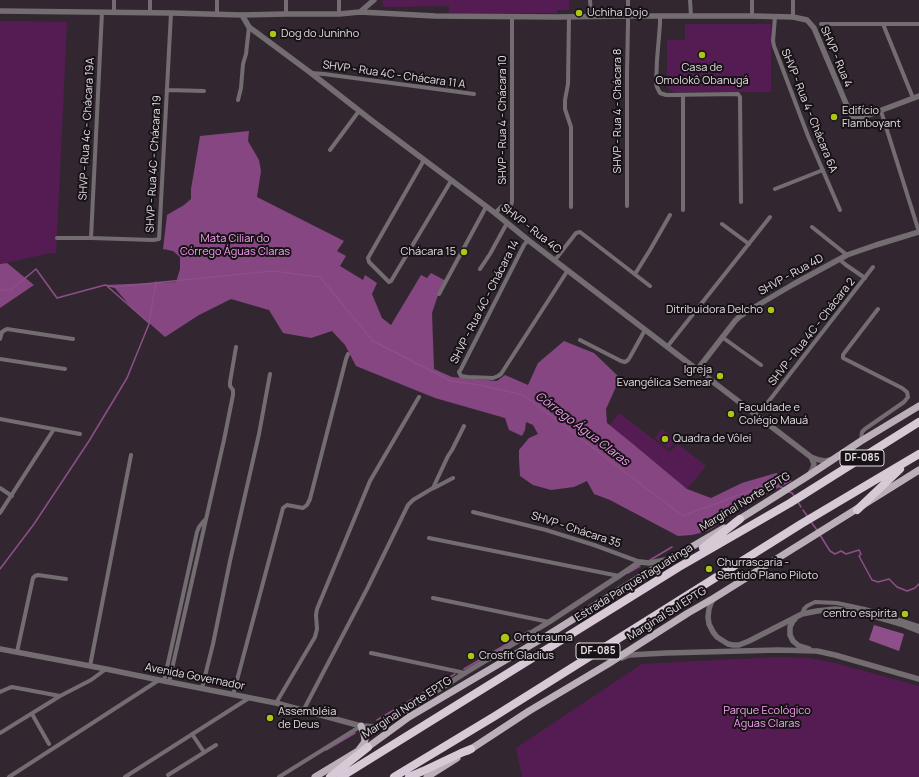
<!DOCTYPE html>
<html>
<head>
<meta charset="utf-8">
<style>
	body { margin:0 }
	canvas { display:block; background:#322731 }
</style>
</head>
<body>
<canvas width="919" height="777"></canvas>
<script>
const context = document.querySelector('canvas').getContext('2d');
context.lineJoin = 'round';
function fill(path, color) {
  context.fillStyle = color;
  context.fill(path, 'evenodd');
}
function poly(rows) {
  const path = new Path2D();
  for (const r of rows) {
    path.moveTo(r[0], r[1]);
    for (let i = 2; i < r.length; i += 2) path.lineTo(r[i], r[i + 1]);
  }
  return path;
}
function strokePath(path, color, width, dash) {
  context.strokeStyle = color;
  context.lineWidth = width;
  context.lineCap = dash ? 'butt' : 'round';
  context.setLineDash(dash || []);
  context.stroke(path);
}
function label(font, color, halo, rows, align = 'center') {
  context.font = font + ' Manrope,sans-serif';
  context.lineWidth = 4;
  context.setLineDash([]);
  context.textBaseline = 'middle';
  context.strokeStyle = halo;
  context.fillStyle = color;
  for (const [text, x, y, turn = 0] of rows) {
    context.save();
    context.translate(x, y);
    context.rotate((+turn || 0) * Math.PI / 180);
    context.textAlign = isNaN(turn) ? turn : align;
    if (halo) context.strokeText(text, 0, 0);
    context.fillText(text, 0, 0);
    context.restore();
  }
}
fill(poly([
	[384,0,569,0,569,10,557,10,557,13,449,13,449,6,384,7,382,1],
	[0,21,67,22,56,254,51,253,0,264],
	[685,24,771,24,771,92,673,92,667,87,667,40,685,40],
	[619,413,670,452,678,444,706,466,687,489,633,444,609,426],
	[662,429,676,441,669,449,655,438],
	[778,657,809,658,835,663,919,686,919,777,522,777,516,748,642,664]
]), '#551c53');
fill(poly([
	[249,131,248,141,259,160,261,171,257,197,344,241,337,251,346,256,340,266,363,280,365,275,377,283,372,294,382,318,391,325,421,275,427,278,431,273,446,281,439,292,432,313,434,369,452,377,497,381,505,375,528,385,538,363,564,341,594,353,620,378,606,409,607,423,633,444,687,489,711,498,742,483,776,473,792,481,753,501,708,531,692,535,678,536,610,500,594,494,587,481,574,487,551,490,533,485,520,476,519,459,519,450,529,438,538,434,533,425,526,422,525,430,522,436,509,430,505,418,435,398,356,366,345,345,332,331,311,338,283,333,269,310,231,299,199,315,165,337,131,307,114,287,105,285,176,282,180,269,180,257,173,251,163,249,167,215,184,205,191,199,191,189,200,136],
	[7,263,34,285,0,308,0,264]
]), '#854681');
fill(poly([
	[874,625,904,634,899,651,869,640]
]), '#8e4e8a');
strokePath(poly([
	[107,286,149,323],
	[0,290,11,290,36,269,57,298,105,285,114,287,273,271,320,277,373,341,451,381,480,385,523,395,683,516,773,482,784,489],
	[789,492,792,493,795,497],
	[798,502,801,507],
	[803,510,808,517],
	[811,522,817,530],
	[820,535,830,551,835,554,841,551,846,554,859,550,861,554,859,556,872,580,878,582,889,579,897,587,907,591,915,588,919,584],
	[650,560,672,547],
	[0,569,34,524,89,441,127,378,149,324,156,282],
	[628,573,640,566],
	[464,669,529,631],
	[377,720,455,674],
	[326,750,355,733]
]), '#8e4e8a', 1.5);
strokePath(poly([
	[114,0,114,12],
	[286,0,286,14],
	[590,0,591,16],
	[690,0,691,16],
	[752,0,752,16],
	[150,12,150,0],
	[217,13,217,0],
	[339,14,339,0],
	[569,16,568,84,565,100,565,109,571,127,571,207],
	[660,16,660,24,657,60,656,83,657,87,660,93,666,95,738,94,740,97,741,202],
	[775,17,773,41,774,46,808,136,840,210],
	[793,17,793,0],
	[821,24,919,24],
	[883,24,913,98],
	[311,73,324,74,474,94],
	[167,90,204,91],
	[683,95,683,210],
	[238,100,241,88,243,64,246,54,249,27],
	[881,111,919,232],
	[330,150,359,111],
	[424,160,368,258,369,262,389,282,391,281,451,181],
	[775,189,823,170],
	[627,206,627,74,628,23,628,0],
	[495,213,501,207,511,205,512,202,512,17],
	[722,224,749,244],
	[812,227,847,255],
	[57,238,91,238,153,240,159,239,171,13],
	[91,238,102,12],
	[528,240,524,245,461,369,459,372,461,376,468,377,493,378,498,376,501,374,568,270],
	[839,259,846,265,865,278],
	[555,260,576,233,580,232,650,286],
	[480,269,490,254,507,223],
	[635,274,650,250,670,215],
	[439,294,486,207],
	[722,337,761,365],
	[0,339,2,332,5,330,7,329,73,339],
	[580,340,621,361,625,362,628,360,630,357,645,330],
	[667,347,770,217],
	[0,359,65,369],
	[758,415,873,267],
	[0,419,80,434],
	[861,441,862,432,865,429,904,402,908,397,907,392,902,388,843,358,843,355,845,352,878,309],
	[0,488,12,496],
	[434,488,453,478],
	[473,512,546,530,594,545,640,562],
	[0,513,54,429],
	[429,538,619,576],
	[433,598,549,622],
	[802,614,804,609,807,606,815,602,837,603,865,609,919,626],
	[17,652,33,578,35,576,38,575,66,579],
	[371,653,465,673],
	[90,666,131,455],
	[164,681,197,532,199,527,203,522,205,520],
	[169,682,224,440,233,395,233,390,230,386,230,382,236,347],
	[202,688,213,644,230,561,259,434,270,374],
	[0,692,9,688,12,687,60,696],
	[233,695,283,508,287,505,303,508,307,505,310,499,346,359,348,354],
	[276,703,315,637,317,629,316,615,317,609,370,481,419,397],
	[303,711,367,589,408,505,413,500,433,488,448,456,452,450,464,426],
	[32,714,49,744],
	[0,733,60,696,91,680,106,669],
	[192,734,204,752],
	[168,775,216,745],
	[9,777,159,680],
	[125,777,249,698],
	[279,777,361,726]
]), '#736d72', 4);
strokePath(poly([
	[0,11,171,13,242,15,286,14,339,14,360,12,435,16,557,17,628,16,752,16,793,17,807,20,814,28,850,113,854,118,858,119,919,96],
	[360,12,374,0],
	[242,15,249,27,311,73,371,120,495,213,528,240,811,457,819,460,825,461,830,460],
	[697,370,735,321,739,317,748,311,792,285,847,255,876,245,919,232],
	[809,475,813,468,814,464,811,457],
	[714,598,711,603,709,609,708,617,709,624,713,632,717,637,728,644,733,645,739,645,749,641,802,614,817,611,835,609,856,611,901,624,919,631],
	[795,619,793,621,790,627,790,635,793,641,799,646,809,649],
	[0,649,106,669,159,680,276,703,361,726,380,727,465,673,549,622,619,576,638,563,640,562,649,563,665,560],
	[622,658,629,655,666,653,778,650,817,651,835,655,919,679]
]), '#736d72', 5.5);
strokePath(poly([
	[735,522,808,476,861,441,919,406],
	[358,751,364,743,365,740,364,734,361,726],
	[468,751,529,711,608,664,688,613,714,598,919,470],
	[315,777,358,751,368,747,409,717,548,635,647,573,724,528],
	[427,777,457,758]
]), '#bbafb9', 7);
strokePath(poly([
	[857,510,900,469],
	[703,548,740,519],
	[330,777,368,747],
	[341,777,679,567,790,503,919,422],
	[394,777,495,716,801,524,919,454],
	[409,777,423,771,461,753,471,749]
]), '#d7c9d6', 8);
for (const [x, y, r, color] of [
	[579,13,4,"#abc614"],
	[273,34,4,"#abc614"],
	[702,55,4,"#abc614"],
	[834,117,4,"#abc614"],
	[464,252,4,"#abc614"],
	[771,310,4,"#abc614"],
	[720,376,4,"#abc614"],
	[731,414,4,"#abc614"],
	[665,439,4,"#abc614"],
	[709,569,4,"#abc614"],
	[905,614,4,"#abc614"],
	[505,638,5,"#abc614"],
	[471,656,4,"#abc614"],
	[270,718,4,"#abc614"]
]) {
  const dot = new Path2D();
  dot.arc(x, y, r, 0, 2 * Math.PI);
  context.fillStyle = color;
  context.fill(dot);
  strokePath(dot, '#171216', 1.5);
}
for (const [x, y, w] of [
	[862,458,44],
	[598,651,44]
]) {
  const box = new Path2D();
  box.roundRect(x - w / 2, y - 8, w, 16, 3);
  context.fillStyle = '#171216';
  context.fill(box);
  strokePath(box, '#e4dce3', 1);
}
label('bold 10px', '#e4dce3', null, [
	["DF-085",862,458],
	["DF-085",598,651]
]);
label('11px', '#e4dce3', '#171216', [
	["Uchiha Dojo",587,13],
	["Dog do Juninho",281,34],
	["Casa de",702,68,"center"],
	["Omolokô Obanugá",702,81,"center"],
	["Edifício",842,111],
	["Flamboyant",842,124],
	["Chácara 15",456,252,"right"],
	["Ditribuidora Delcho",763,310,"right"],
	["Igreja",712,370,"right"],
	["Evangélica Semear",712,383,"right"],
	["Faculdade e",739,408],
	["Colégio Mauá",739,421],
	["Quadra de Vôlei",673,439],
	["Churrascaria -",717,563],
	["Sentido Plano Piloto",717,576],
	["centro espirita",897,614,"right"],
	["Ortotrauma",514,638],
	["Crosfit Gladius",479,656],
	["Assembléia",278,712],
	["de Deus",278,725]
], 'left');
label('11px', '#e4dce3', '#171216', [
	["SHVP - Rua 4",836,57,67],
	["SHVP - Rua 4C - Chácara 11 A",394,75,8],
	["SHVP - Rua 4 - Chácara 8",618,111,-90],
	["SHVP - Rua 4 - Chácara 6A",809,111,68],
	["SHVP - Rua 4 - Chácara 10",503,120,-90],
	["SHVP - Rua 4c - Chácara 19A",87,129,-87],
	["SHVP - Rua 4C - Chácara 19",154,164,-87],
	["SHVP - Rua 4C",531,229,38],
	["SHVP - Rua 4D",791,275,-29],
	["SHVP - Rua 4C - Chácara 14",485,302,-63],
	["SHVP - Rua 4C - Chácara 2",812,332,-52],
	["Marginal Norte EPTG",745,502,-31],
	["SHVP - Chácara 35",576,530,18],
	["Estrada Parque Taguatinga",634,583,-32],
	["Marginal Sul EPTG",667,614,-32],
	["Avenida Governador",195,677,11],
	["Marginal Norte EPTG",407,708,-33]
]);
label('11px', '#f8a0f3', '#171216', [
	["Mata Ciliar do",235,239],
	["Córrego Águas Claras",235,252],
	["Parque Ecológico",767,711],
	["Águas Claras",767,724]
]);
label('italic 12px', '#f59def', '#171216', [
	["Córrego Água Claras",582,429,37]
]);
</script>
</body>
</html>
